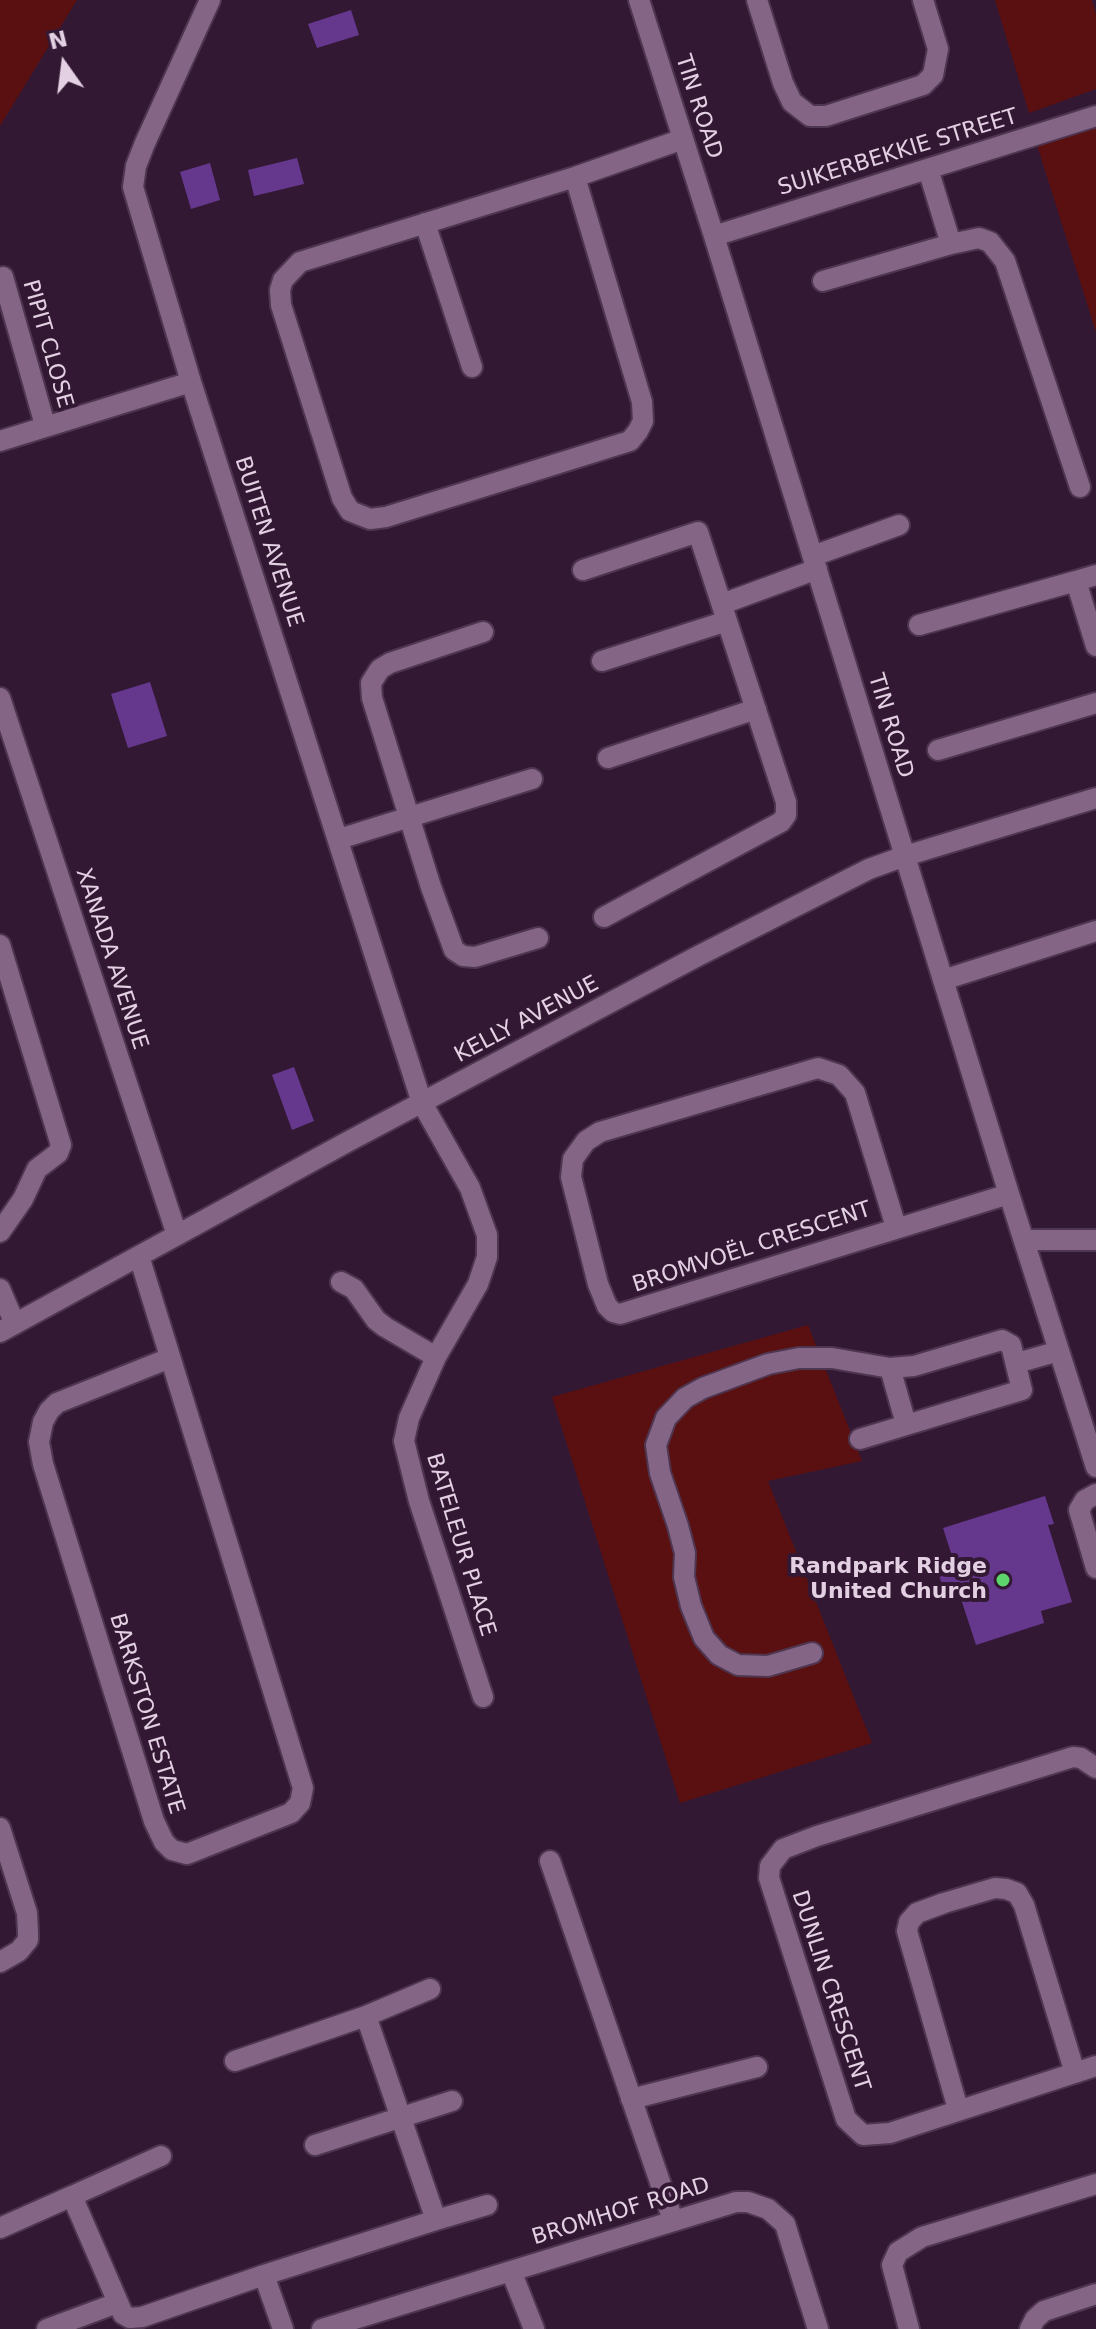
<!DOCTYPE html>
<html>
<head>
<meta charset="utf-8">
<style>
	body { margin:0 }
	#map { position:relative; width:1096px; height:2329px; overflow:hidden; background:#331834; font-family:"DejaVu Sans",sans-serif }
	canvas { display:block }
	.north { position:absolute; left:24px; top:24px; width:80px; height:80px; -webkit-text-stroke:6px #331834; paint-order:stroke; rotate:346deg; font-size:22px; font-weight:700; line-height:32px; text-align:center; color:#e3d1e3 }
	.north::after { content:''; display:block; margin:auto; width:28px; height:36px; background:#e3d1e3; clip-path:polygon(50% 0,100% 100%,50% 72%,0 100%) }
</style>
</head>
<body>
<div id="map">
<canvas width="1096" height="2329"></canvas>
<div class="north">N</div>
</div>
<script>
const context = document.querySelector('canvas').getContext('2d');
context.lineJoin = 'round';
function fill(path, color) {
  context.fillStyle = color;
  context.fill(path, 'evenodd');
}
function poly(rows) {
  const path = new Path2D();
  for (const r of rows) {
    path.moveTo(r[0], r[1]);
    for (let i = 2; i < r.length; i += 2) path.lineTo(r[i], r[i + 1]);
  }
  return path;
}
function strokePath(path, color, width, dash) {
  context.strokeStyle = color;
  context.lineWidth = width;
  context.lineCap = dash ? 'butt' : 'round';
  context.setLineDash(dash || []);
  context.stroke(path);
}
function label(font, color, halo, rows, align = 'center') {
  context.font = font + ' "DejaVu Sans",sans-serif';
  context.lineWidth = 8;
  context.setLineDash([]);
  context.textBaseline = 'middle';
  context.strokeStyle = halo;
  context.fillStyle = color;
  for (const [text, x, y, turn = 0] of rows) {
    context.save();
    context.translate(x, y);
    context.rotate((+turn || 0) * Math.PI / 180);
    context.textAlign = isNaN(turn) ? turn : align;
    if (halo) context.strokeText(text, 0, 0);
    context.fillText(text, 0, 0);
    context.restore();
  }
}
fill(poly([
	[0,0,77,0,0,126],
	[995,0,1092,0,1096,14,1096,89,1029,113],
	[1096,127,1096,332,1037,145],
	[808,1325,862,1461,768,1481,872,1743,680,1803,552,1397]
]), '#5a1010');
fill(poly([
	[351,10,359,35,317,48,308,24],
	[297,158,304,184,254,196,248,170],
	[210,163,220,200,191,209,180,172],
	[150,682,167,736,128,748,111,694],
	[294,1067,314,1121,292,1130,272,1075],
	[1045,1496,1054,1524,1048,1525,1072,1602,1041,1611,1044,1623,976,1645,960,1596,947,1601,936,1565,953,1559,943,1528]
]), '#65388e');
const minor = poly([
	[210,0,145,143,136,166,133,187,191,382,422,1103,470,1188,487,1235,487,1257,478,1284,436,1357,409,1418,404,1441,419,1501,483,1697],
	[639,0,714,236,1009,1194,1096,1467],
	[757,0,783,83,792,102,810,116,826,116,923,85,933,75,938,49,923,0],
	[928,169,951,244],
	[575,177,642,402,643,421,638,431,630,441,386,517,370,519,350,511,342,498,281,305,280,290,283,280,300,262,575,177],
	[575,177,683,139],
	[425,223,472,367],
	[714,236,1096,116],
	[3,277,45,425],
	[823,281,951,244,979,238,990,242,1005,261,1080,487],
	[0,441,191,382],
	[813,556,899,525],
	[583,570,698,532,786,802,786,815,781,822,604,917],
	[1076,581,1096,575],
	[722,604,817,569],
	[919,625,1076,581,1096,646],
	[483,632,390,663,380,669,371,683,372,698,431,887,454,950,463,956,475,957,538,938],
	[602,661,727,621],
	[0,698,177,1235],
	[938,750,1096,703],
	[608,758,756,709],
	[339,839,532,779],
	[0,945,61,1145,58,1153,37,1169,23,1199,0,1232],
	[943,980,1096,931],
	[896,1227,855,1093,839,1075,818,1068,600,1132,586,1141,573,1159,571,1177,598,1284,607,1306,613,1312,620,1314,1009,1194],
	[1024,1240,1096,1240],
	[139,1256,303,1788,300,1803,291,1813,187,1854,172,1850,164,1842,154,1821,43,1464,39,1442,43,1422,49,1411,57,1403,170,1358],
	[341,1282,354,1289,376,1320,385,1327,436,1357],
	[0,1289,15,1324],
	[0,1332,349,1141,698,956,869,869,905,856,1096,798],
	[1017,1363,1059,1351],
	[890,1368,906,1424],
	[1096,1494,1085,1500,1079,1510,1096,1568],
	[812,1653,768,1666,738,1665,719,1655,704,1638,691,1606,684,1577,685,1553,678,1526,660,1473,656,1445,666,1418,685,1398,703,1388,768,1364,799,1358,832,1358,890,1368,914,1366,1002,1340,1011,1345,1022,1390,860,1439],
	[1096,1768,1081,1758,1073,1757,817,1836,783,1849,770,1866,769,1878,846,2119,863,2135,890,2133,1096,2066],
	[0,1828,27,1913,28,1932,28,1940,19,1951,0,1962],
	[550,1861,673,2220],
	[366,2016,430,1989],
	[235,2061,366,2016,436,2220,264,2275,283,2329],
	[631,2099,757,2067],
	[958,2109,907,1931,909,1922,917,1913,944,1903,995,1888,1006,1889,1017,1893,1024,1905,1075,2073],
	[315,2145,452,2101],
	[161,2156,72,2196,123,2314,130,2318,142,2317,264,2275],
	[436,2220,487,2205],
	[0,2228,72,2196],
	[511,2271,534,2329],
	[47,2329,117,2303],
	[322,2329,736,2202,748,2202,768,2209,785,2224,818,2329],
	[909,2329,892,2265,898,2252,922,2237,1096,2184],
	[1030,2329,1035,2319,1044,2311,1096,2294]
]);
strokePath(minor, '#4f3650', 24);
strokePath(minor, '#856586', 20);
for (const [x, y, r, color] of [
	[1003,1580,8,"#5ed56c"]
]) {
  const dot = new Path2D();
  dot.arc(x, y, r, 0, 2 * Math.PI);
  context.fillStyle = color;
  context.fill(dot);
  strokePath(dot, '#331834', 3);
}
label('22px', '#e3d1e3', '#331834', [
	["TIN ROAD",698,107,72],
	["SUIKERBEKKIE STREET",898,153,-17],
	["PIPIT CLOSE",47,344,74],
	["BUITEN AVENUE",268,542,72],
	["TIN ROAD",890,726,73],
	["XANADA AVENUE",111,959,72],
	["KELLY AVENUE",527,1020,-28],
	["BROMVOËL CRESCENT",752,1248,-18],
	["BATELEUR PLACE",460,1545,73],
	["BARKSTON ESTATE",146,1714,73],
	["DUNLIN CRESCENT",830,1991,72],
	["BROMHOF ROAD",621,2212,-17]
]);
label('bold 22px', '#e3d1e3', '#331834', [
	["Randpark Ridge",987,1567],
	["United Church",987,1592]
], 'right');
</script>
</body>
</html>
